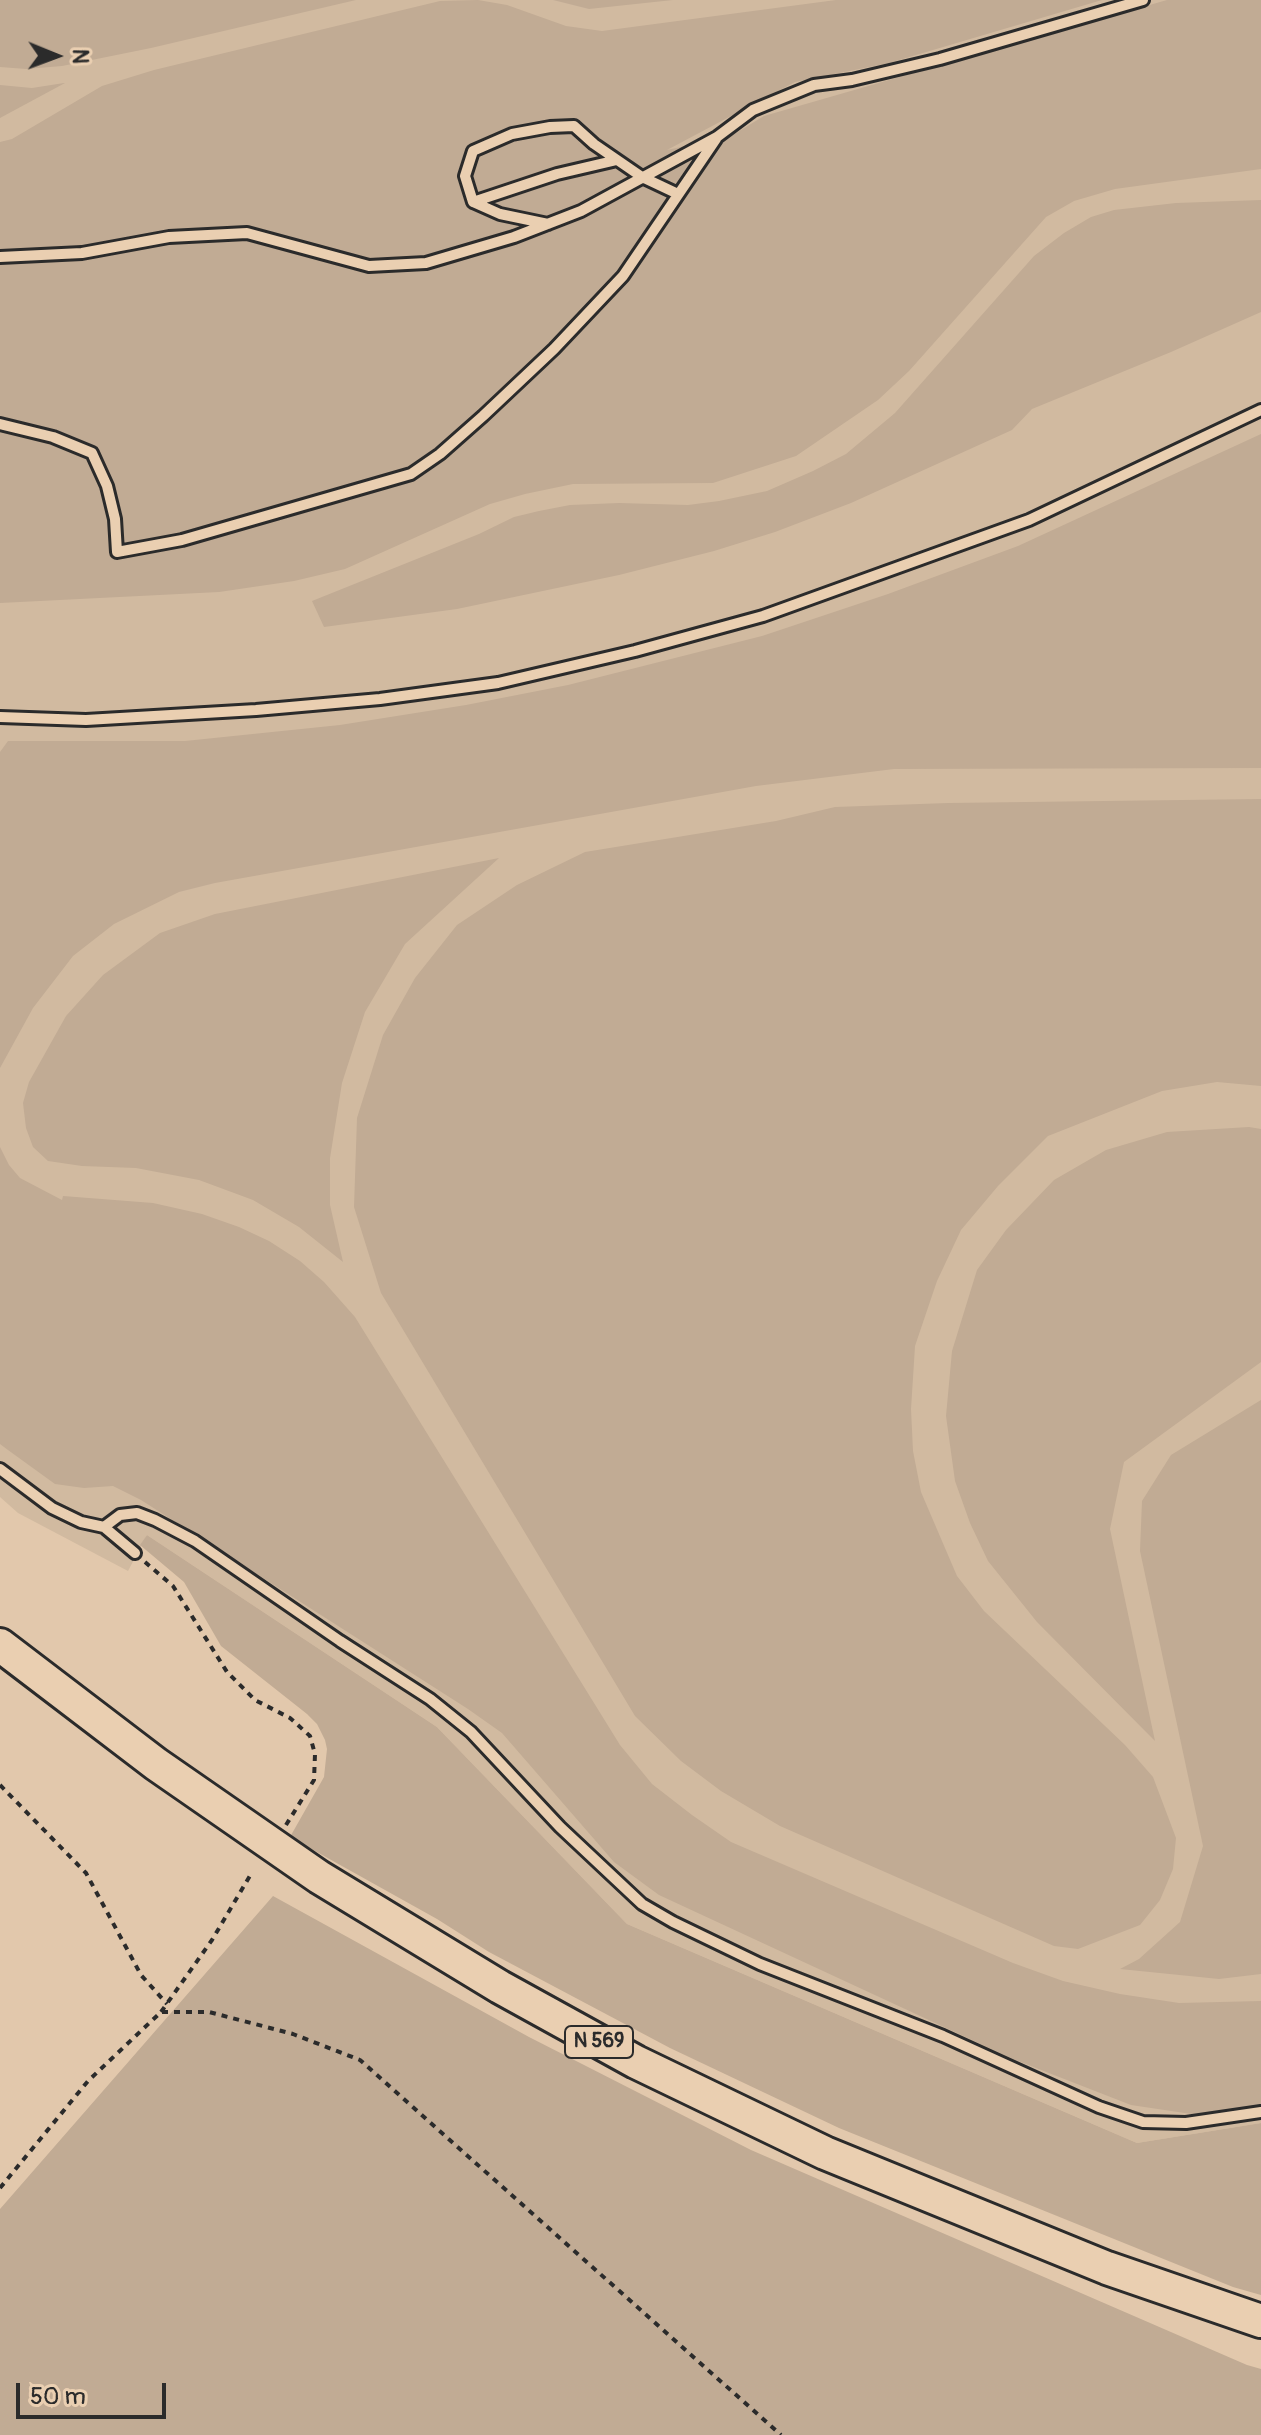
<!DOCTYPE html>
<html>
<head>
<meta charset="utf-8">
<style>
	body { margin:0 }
	#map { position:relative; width:1261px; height:2435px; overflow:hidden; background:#e2c8ac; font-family:Pangolin,sans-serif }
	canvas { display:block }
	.north { position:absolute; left:16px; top:16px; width:80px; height:80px; -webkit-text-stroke:6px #eacfb1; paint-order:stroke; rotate:91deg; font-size:22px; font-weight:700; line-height:32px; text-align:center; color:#2b2b2b }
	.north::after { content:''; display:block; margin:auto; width:28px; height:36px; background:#2b2b2b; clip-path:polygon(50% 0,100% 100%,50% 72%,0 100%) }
	.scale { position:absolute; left:16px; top:2383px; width:150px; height:36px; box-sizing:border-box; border:4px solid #2b2b2b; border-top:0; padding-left:10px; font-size:24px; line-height:28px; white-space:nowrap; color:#2b2b2b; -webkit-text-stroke:6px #eacfb1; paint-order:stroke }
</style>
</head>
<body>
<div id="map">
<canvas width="1261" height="2435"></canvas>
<div class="north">N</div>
<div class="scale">50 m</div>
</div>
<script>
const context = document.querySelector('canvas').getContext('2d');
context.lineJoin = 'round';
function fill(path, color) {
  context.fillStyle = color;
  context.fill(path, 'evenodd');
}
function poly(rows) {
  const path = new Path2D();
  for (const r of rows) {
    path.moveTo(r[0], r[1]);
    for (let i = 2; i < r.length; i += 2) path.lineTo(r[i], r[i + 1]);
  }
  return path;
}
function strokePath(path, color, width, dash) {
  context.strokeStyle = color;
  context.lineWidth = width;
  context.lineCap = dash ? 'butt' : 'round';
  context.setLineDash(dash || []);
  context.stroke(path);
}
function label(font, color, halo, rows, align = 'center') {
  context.font = font + ' Pangolin,sans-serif';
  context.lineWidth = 6;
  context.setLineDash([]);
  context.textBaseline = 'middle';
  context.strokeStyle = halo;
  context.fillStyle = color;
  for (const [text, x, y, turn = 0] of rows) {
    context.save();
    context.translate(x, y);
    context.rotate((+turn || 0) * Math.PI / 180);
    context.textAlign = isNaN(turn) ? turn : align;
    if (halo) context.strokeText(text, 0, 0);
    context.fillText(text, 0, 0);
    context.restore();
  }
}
fill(poly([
	[0,0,1261,0,1261,2123,1137,2143,627,1924,437,1727,147,1535,128,1571,18,1513,0,1497]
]), '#d1baa0');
fill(poly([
	[0,0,356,0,151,48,62,66,26,69,0,67],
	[478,0,507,5,566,26,602,31,836,0,1102,0,889,63,795,82,667,150,731,136,764,116,1167,0,1261,0,1261,169,1115,189,1074,201,1046,217,909,371,878,400,796,456,713,483,573,484,525,494,490,504,345,569,294,581,219,592,0,603,0,142,12,139,102,86,154,70,440,1],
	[553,0,673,0,589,9],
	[64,83,65,83,0,118,0,85,32,88],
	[1261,200,1261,312,1171,352,1032,409,1012,430,851,503,775,532,714,551,619,575,457,609,324,627,312,601,479,534,514,517,539,511,570,505,619,503,688,505,719,501,767,491,813,471,846,454,895,413,1034,256,1064,233,1091,217,1114,210,1176,203],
	[1261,434,1261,768,894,769,756,786,215,883,179,892,114,924,73,956,33,1008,0,1068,0,752,8,741,185,741,340,725,466,705,568,685,762,636,888,594,1018,546],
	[1261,799,1261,1086,1217,1082,1162,1091,1048,1136,998,1186,961,1230,937,1281,915,1346,911,1409,913,1451,921,1492,957,1576,984,1611,1125,1745,1153,1777,1176,1838,1173,1869,1160,1900,1140,1925,1078,1949,1054,1946,780,1826,721,1791,681,1761,635,1716,381,1293,354,1207,357,1118,383,1035,415,978,457,925,517,885,585,852,776,821,835,807,948,803],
	[499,858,405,944,365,1012,342,1083,330,1158,330,1205,343,1262,299,1227,253,1200,199,1180,136,1168,82,1166,48,1161,33,1147,26,1128,23,1103,29,1082,66,1016,103,975,160,933,215,914],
	[1249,1127,1261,1129,1261,1362,1124,1462,1110,1529,1155,1741,1037,1622,988,1561,970,1523,955,1481,946,1416,952,1351,977,1270,1006,1230,1054,1180,1106,1150,1167,1132],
	[0,1147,9,1165,20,1178,62,1200,63,1196,153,1203,202,1214,239,1227,269,1241,300,1261,324,1282,355,1317,620,1745,652,1784,692,1815,731,1842,1013,1963,1063,1981,1120,1994,1179,2003,1261,2001,1261,2105,1198,2115,1131,2105,1013,2059,659,1895,614,1862,502,1733,468,1709,141,1500,113,1486,84,1488,55,1484,8,1450,0,1444],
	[1261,1400,1261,1974,1219,1979,1120,1969,1139,1959,1180,1922,1203,1846,1140,1551,1142,1501,1171,1455],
	[147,1535,437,1727,627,1924,1137,2143,1261,2123,1261,2295,1233,2287,839,2128,670,2048,489,1952,437,1919,290,1837,324,1777,327,1749,325,1740,317,1724,307,1714,221,1646,184,1582,140,1545],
	[273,1896,529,2037,751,2150,1247,2365,1261,2369,1261,2435,0,2435,0,2209]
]), '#c1ab94');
const lane = poly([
	[473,202,557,174,617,160],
	[548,224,500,214,473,202,465,176,473,151,512,134,550,127,574,126,594,144,642,177,678,194],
	[0,257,82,253,169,237,247,233,369,266,426,263,514,237,581,211,717,137,753,110,814,85,852,80,940,59,1143,0],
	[0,424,53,437,92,453,107,486,115,519,117,552,182,540,411,474,440,454,483,416,554,349,623,276,716,139],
	[0,717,86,720,256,710,380,699,498,683,635,651,763,616,1029,520,1261,410],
	[0,1469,52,1508,81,1522,104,1527,135,1553],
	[104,1527,120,1515,137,1513,155,1520,195,1541,340,1641,430,1699,471,1732,560,1827,642,1904,673,1922,760,1964,943,2036,1099,2107,1143,2122,1186,2123,1261,2112]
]);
const primary = poly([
	[0,1645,156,1764,319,1877,500,1987,636,2062,825,2153,1107,2268,1261,2321]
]);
strokePath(lane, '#2b2b2b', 16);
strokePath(primary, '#2b2b2b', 38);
strokePath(poly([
	[145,1562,173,1586,227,1672,255,1700,290,1718,310,1736,315,1754,314,1780,286,1825],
	[0,1785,86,1873,141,1975,167,2004],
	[161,2012,212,1940,251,1874],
	[0,2188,88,2081,161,2012,209,2012,293,2034,360,2060,781,2435]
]), '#2b2b2b', 4, [6, 6]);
strokePath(lane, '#eacfb1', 10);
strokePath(primary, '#eacfb1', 32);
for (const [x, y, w] of [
	[599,2042,68]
]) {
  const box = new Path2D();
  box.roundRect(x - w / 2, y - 16, w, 32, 6);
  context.fillStyle = '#eacfb1';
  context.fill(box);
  strokePath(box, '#2b2b2b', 2);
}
label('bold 20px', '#2b2b2b', null, [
	["N 569",599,2042]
]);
</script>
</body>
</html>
